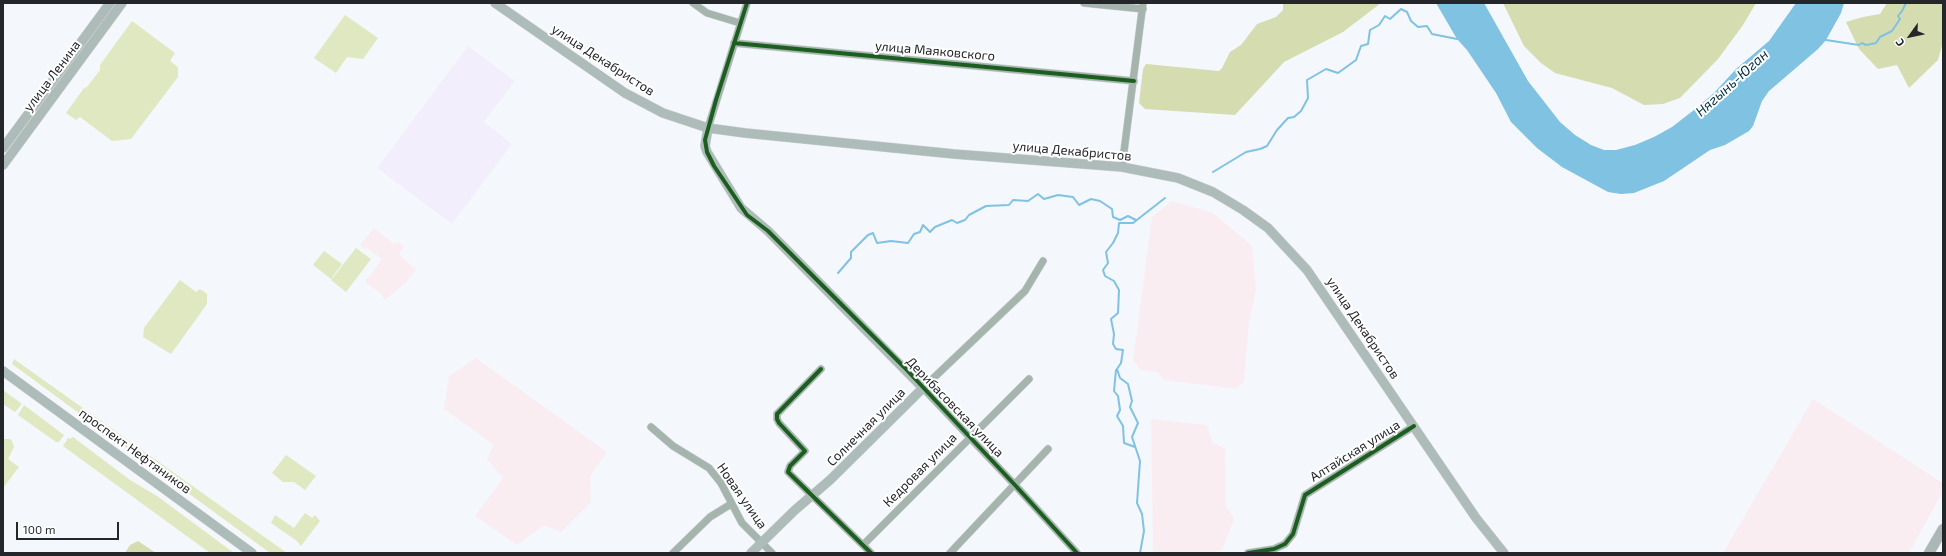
<!DOCTYPE html>
<html>
<head>
<meta charset="utf-8">
<style>
	body { margin:0 }
	#map { position:relative; width:1946px; height:556px; overflow:hidden; background:#f4f7fb; font-family:"Exo 2",sans-serif }
	canvas { display:block }
	.frame { position:absolute; inset:0; border:4px solid #24262a; pointer-events:none }
	.north { position:absolute; left:1890px; top:16px; width:40px; height:40px; -webkit-text-stroke:3px #fff; paint-order:stroke; rotate:237deg; font-size:11px; font-weight:700; line-height:16px; text-align:center; color:#24262a }
	.north::after { content:''; display:block; margin:auto; width:14px; height:18px; background:#24262a; clip-path:polygon(50% 0,100% 100%,50% 72%,0 100%) }
	.scale { position:absolute; left:16px; top:522px; width:103px; height:18px; box-sizing:border-box; border:2px solid #24262a; border-top:0; padding-left:5px; font-size:12px; line-height:14px; white-space:nowrap; color:#24262a; -webkit-text-stroke:3px #fff; paint-order:stroke }
</style>
</head>
<body>
<div id="map">
<canvas width="1946" height="556"></canvas>
<div class="frame"></div>
<div class="north">С</div>
<div class="scale">100 m</div>
</div>
<script>
const context = document.querySelector('canvas').getContext('2d');
context.lineJoin = 'round';
function fill(path, color) {
  context.fillStyle = color;
  context.fill(path, 'evenodd');
}
function poly(rows) {
  const path = new Path2D();
  for (const r of rows) {
    path.moveTo(r[0], r[1]);
    for (let i = 2; i < r.length; i += 2) path.lineTo(r[i], r[i + 1]);
  }
  return path;
}
function strokePath(path, color, width, dash) {
  context.strokeStyle = color;
  context.lineWidth = width;
  context.lineCap = dash ? 'butt' : 'round';
  context.setLineDash(dash || []);
  context.stroke(path);
}
function label(font, color, halo, rows, align = 'center') {
  context.font = font + ' "Exo 2",sans-serif';
  context.lineWidth = 4;
  context.setLineDash([]);
  context.textBaseline = 'middle';
  context.strokeStyle = halo;
  context.fillStyle = color;
  for (const [text, x, y, turn = 0] of rows) {
    context.save();
    context.translate(x, y);
    context.rotate((+turn || 0) * Math.PI / 180);
    context.textAlign = isNaN(turn) ? turn : align;
    if (halo) context.strokeText(text, 0, 0);
    context.fillText(text, 0, 0);
    context.restore();
  }
}
fill(poly([
	[1172,201,1213,213,1252,246,1256,290,1249,323,1244,381,1236,389,1164,380,1157,372,1141,370,1133,360,1152,217],
	[374,228,394,244,397,241,404,247,399,254,416,270,407,281,385,300,380,293,365,282,382,259,367,248,365,249,360,245],
	[476,358,607,452,590,476,591,502,561,532,544,525,517,545,475,516,503,478,487,459,494,445,444,409,449,376],
	[1813,399,1943,483,1943,491,1909,553,1723,553],
	[1151,419,1207,425,1213,443,1225,448,1226,506,1234,519,1222,550,1206,553,1153,553]
]), '#faedf1');
fill(poly([
	[468,46,515,81,484,122,512,144,452,224,377,168]
]), '#f3eefb');
fill(poly([
	[345,15,378,38,363,59,347,57,336,73,314,58],
	[132,21,175,53,170,61,178,67,178,77,131,139,112,141,80,117,76,120,66,113,84,88,87,87,100,70,100,65],
	[356,248,371,259,346,292,331,280],
	[324,251,342,264,331,279,313,265],
	[180,280,196,292,200,289,207,294,207,304,171,354,143,337,144,328],
	[14,359,153,458,287,553,270,553,12,364],
	[3,390,22,404,15,412,3,404],
	[24,405,64,435,59,442,56,442,18,415],
	[73,437,130,480,157,496,234,553,210,553,63,446,68,438,70,439],
	[3,439,10,439,12,441,14,447,8,459,19,467,3,488],
	[286,455,316,476,305,490,294,482,283,482,272,473],
	[305,513,312,518,315,515,320,521,301,546,297,541,271,523,275,515,294,528]
]), '#e0e8c1');
fill(poly([
	[1283,3,1381,3,1343,32,1284,62,1235,115,1145,109,1139,103,1143,69,1146,64,1219,71,1222,68,1230,52,1241,45,1257,24,1276,17,1283,10],
	[1503,3,1756,3,1743,25,1718,59,1680,98,1663,104,1644,105,1612,88,1555,73,1541,63,1524,46],
	[1887,3,1943,3,1943,42,1938,60,1909,88,1897,65,1878,69,1859,49,1846,22,1863,17,1880,14],
	[138,541,156,553,125,553,130,545]
]), '#d4dcb0');
fill(poly([
	[1436,3,1484,3,1528,81,1560,122,1575,135,1591,145,1604,150,1616,150,1635,145,1654,137,1672,127,1694,110,1714,93,1736,69,1769,41,1796,3,1844,3,1841,13,1826,40,1818,49,1769,91,1762,101,1753,126,1749,131,1725,145,1710,150,1664,181,1634,193,1621,194,1608,192,1562,167,1537,148,1511,122,1496,93,1467,50,1457,39]
]), '#7fc2e2');
strokePath(poly([
	[1826,40,1859,45,1862,43,1866,45,1876,43,1880,37,1892,31,1900,19,1898,16,1902,11,1906,3],
	[1213,172,1246,152,1260,149,1267,146,1277,130,1288,118,1294,117,1301,111,1308,98,1307,80,1326,69,1338,73,1356,60,1361,46,1368,44,1370,30,1379,25,1385,16,1390,19,1401,9,1407,12,1411,21,1418,27,1427,26,1432,34,1457,39],
	[838,273,851,258,851,252,868,235,873,233,877,243,891,241,908,243,914,234,920,232,923,225,930,232,935,227,952,220,957,223,965,220,969,215,986,206,1009,205,1013,200,1028,201,1038,194,1044,199,1058,195,1073,197,1079,205,1091,199,1100,201,1112,209,1113,217,1120,220,1128,216,1136,220],
	[1116,370,1114,391,1118,396,1120,410,1117,416,1123,426,1124,443,1135,447],
	[1140,553,1144,531,1142,514,1137,503,1140,461,1132,437,1138,423,1130,407,1132,401,1128,384,1120,378,1117,369,1121,363,1123,350,1116,349,1113,344,1114,334,1111,319,1118,313,1119,290,1114,281,1105,276,1103,270,1108,263,1106,252,1113,243,1118,233,1119,223,1133,223,1165,198]
]), '#7fc2e2', 2);
const street = poly([
	[693,3,707,13,740,23],
	[1084,3,1143,9],
	[734,43,1134,81],
	[708,128,747,3],
	[1122,167,1143,3],
	[1043,261,1025,291,923,388,1014,484,1077,553],
	[821,369,777,414,777,419,779,423,805,451,790,466,788,472,871,553],
	[651,427,673,446,709,468,721,483,742,523,772,553],
	[863,545,1029,379],
	[673,553,710,517,731,504],
	[950,553,1048,449],
	[1248,553,1274,549,1285,544,1293,534,1305,495,1414,426]
]);
const secondary = poly([
	[495,3,625,93,663,113,708,128,745,133,954,154,1122,167,1178,178,1213,192,1243,210,1268,228,1307,270,1476,518,1504,553],
	[708,128,705,146,707,152,741,208,768,231,923,388,830,480,795,510,751,553],
	[3,148,110,3],
	[3,165,122,3],
	[3,371,252,553]
]);
const primary = poly([
	[1929,553,1943,529]
]);
strokePath(street, '#cfd1d5', 8);
strokePath(secondary, '#cfd1d5', 10);
strokePath(primary, '#cfd1d5', 11);
strokePath(street, '#a5b5ae', 7);
strokePath(secondary, '#adbcb8', 9);
strokePath(primary, '#abb7b4', 10);
strokePath(poly([
	[747,3,716,100,705,140,707,152,714,166,747,215,768,231,904,367,1014,484,1077,553],
	[734,43,1134,81],
	[821,369,777,414,777,419,779,423,805,451,790,466,788,472,871,553],
	[1248,553,1274,549,1285,544,1293,534,1305,495,1414,426]
]), '#1b5e20', 4);
label('13px', '#24262a', '#fff', [
	["улица Маяковского",935,51,5],
	["улица Декабристов",603,60,33],
	["улица Ленина",52,76,-53],
	["улица Декабристов",1072,151,5],
	["улица Декабристов",1363,328,56],
	["Дерибасовская улица",955,407,46],
	["Солнечная улица",866,427,-45],
	["проспект Нефтяников",135,451,36],
	["Алтайская улица",1355,451,-32],
	["Кедровая улица",920,470,-45],
	["Новая улица",742,496,55]
]);
label('italic 14px', '#053043', '#fff', [
	["Нягынь-Юган",1732,83,-42]
]);
</script>
</body>
</html>
